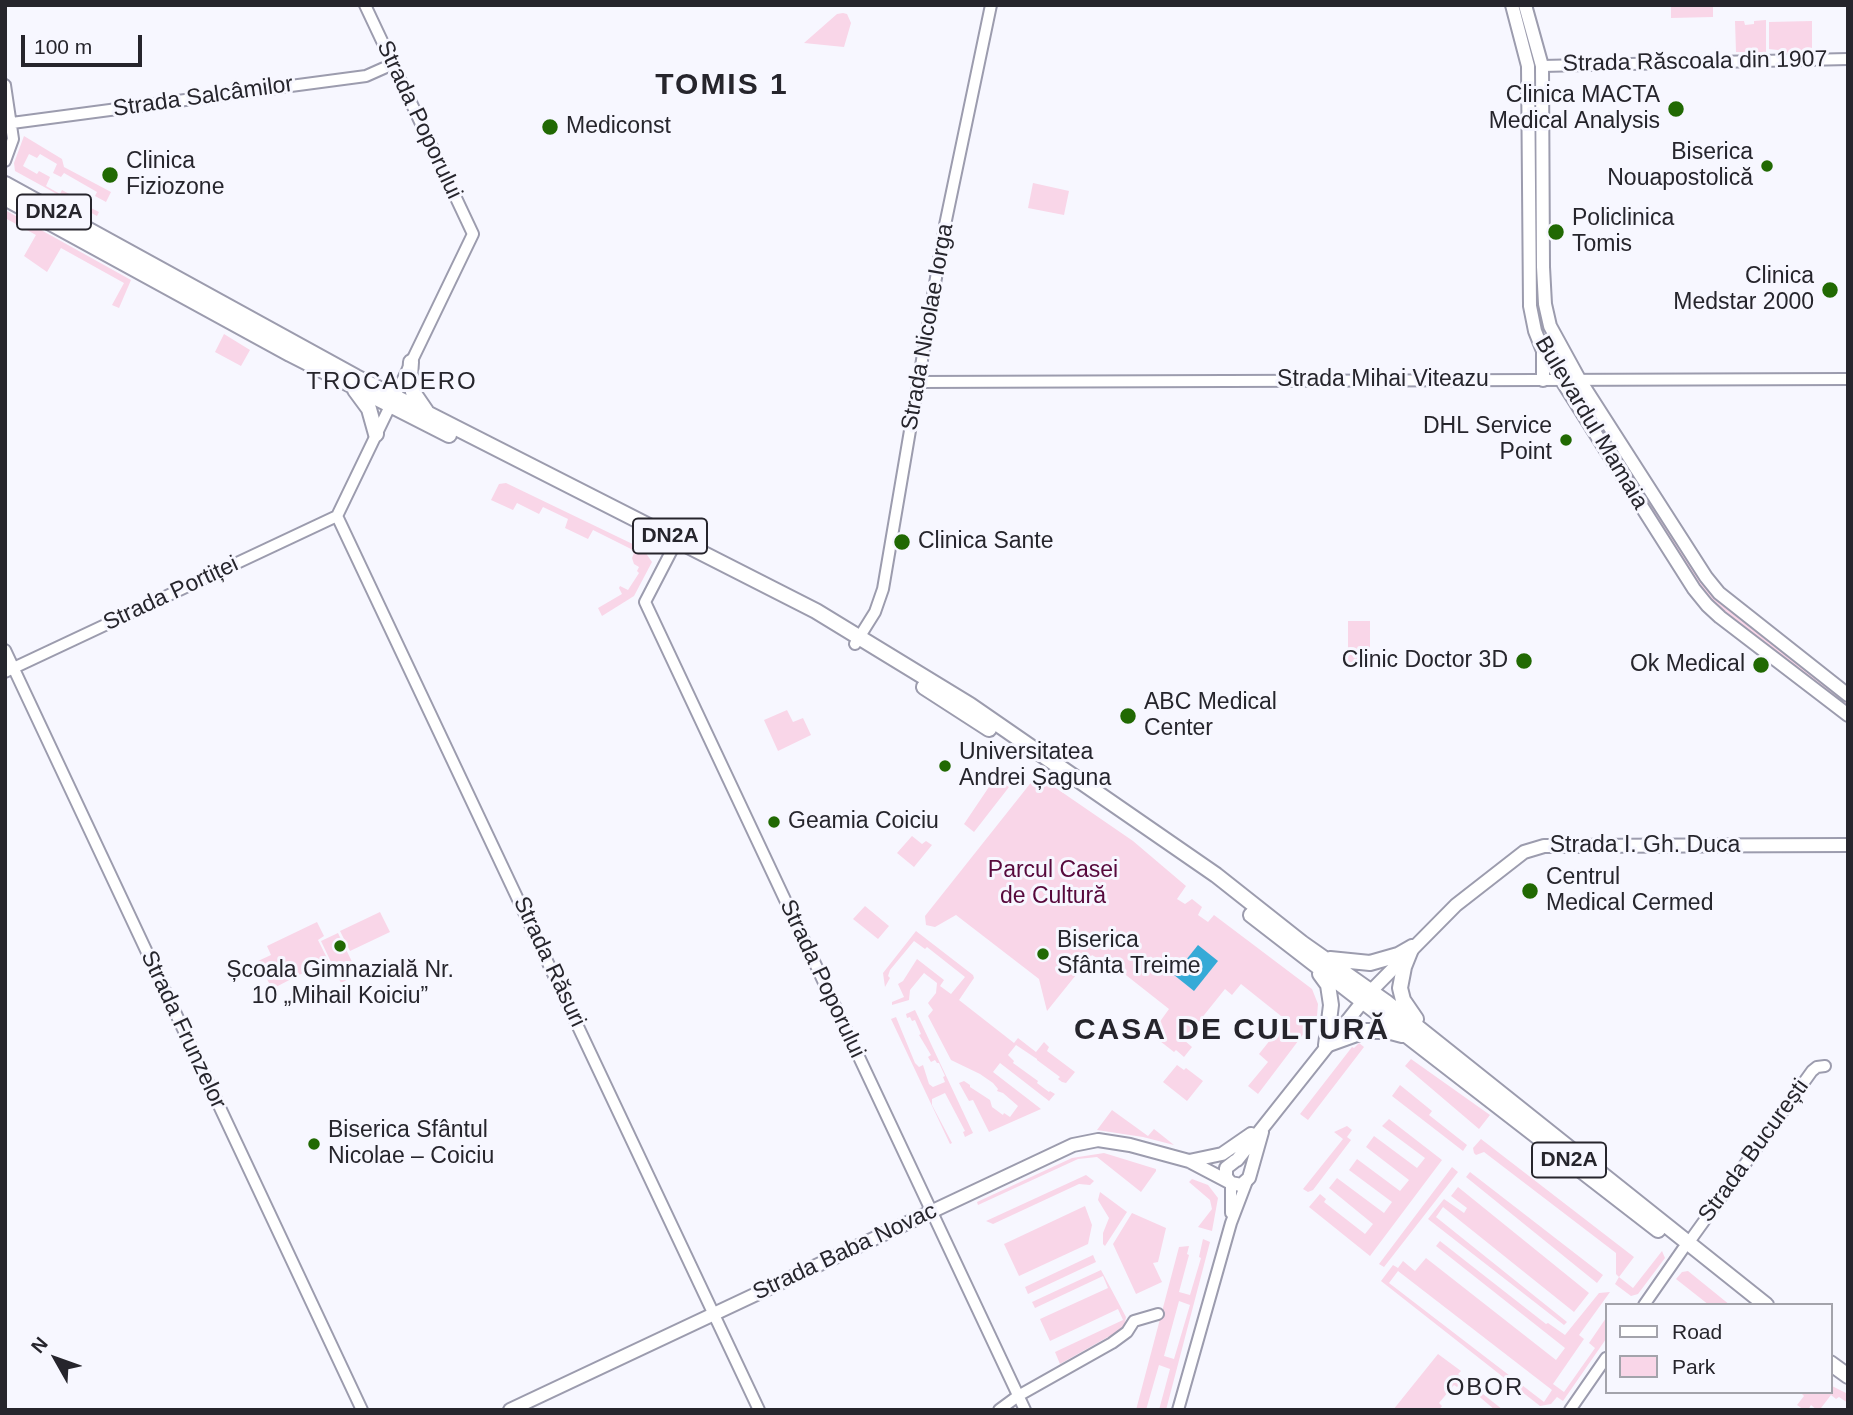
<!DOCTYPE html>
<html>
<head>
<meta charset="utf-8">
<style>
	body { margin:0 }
	#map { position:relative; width:1853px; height:1415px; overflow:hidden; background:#f7f7ff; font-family:Arial,sans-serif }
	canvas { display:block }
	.frame { position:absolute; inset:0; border:7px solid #26252c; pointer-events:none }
	.legend { position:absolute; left:1605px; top:1303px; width:228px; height:91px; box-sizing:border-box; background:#f7f7ff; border:2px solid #a3a3ab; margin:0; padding:9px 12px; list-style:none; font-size:21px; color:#26252c }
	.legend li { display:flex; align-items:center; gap:14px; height:35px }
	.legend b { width:35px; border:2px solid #a3a3ab }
	.north { position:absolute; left:21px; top:1324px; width:70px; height:70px; -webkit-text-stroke:5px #f7f7ff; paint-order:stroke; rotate:310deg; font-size:19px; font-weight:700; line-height:28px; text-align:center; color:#26252c }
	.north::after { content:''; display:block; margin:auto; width:24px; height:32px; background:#26252c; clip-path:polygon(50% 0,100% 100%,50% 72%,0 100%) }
	.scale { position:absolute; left:21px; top:35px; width:121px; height:32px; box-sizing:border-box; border:4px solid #26252c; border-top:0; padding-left:9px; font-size:21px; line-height:24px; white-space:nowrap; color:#26252c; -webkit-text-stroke:5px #f7f7ff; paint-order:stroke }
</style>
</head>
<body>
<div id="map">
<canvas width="1853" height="1415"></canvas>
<div class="frame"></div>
<ul class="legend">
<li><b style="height:9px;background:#fff"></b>Road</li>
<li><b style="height:19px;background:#f9d6e8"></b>Park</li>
</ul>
<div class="north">N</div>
<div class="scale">100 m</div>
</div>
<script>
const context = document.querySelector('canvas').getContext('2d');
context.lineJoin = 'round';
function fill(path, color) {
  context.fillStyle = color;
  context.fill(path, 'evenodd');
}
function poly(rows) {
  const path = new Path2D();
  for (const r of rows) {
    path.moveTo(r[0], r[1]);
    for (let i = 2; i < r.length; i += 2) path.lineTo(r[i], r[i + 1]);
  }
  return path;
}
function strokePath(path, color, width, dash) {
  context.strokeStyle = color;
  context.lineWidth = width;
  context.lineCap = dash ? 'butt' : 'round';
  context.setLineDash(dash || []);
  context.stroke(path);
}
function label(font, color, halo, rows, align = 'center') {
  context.font = font + ' Arial,sans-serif';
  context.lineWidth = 6;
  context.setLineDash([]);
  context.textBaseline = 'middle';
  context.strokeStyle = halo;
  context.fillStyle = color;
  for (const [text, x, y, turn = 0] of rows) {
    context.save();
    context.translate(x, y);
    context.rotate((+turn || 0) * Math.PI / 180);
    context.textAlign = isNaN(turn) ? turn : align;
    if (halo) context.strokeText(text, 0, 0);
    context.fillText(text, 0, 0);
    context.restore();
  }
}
fill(poly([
	[1671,5,1713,5,1713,17,1671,18],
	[843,13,847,14,851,23,844,47,804,43,837,14],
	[1766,20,1766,52,1736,52,1735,21,1744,21,1745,25,1754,24,1754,21],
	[1812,21,1812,53,1778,53,1778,50,1769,49,1769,22],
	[24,136,62,159,64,167,111,192,106,202,95,196,97,192,64,173,61,177,53,173,57,164,40,154,37,158,29,154,23,166,37,174,39,171,50,177,46,186,60,194,62,190,84,202,83,204,99,212,97,216,15,171,14,163],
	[1033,183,1069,191,1064,215,1028,208],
	[5,210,131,280,119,308,112,305,124,283,61,248,47,272,24,256,36,235,5,218],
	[224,334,250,350,241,366,215,352],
	[1579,393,1715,596,1740,619,1848,701,1848,711,1732,621,1701,590,1576,394],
	[506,483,643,549,652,562,634,596,602,616,598,608,622,594,619,588,620,586,628,590,639,573,637,571,639,567,634,564,632,558,634,553,631,549,593,530,588,539,565,528,568,519,543,507,539,514,517,503,513,510,491,500,499,484],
	[1348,621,1370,621,1370,664,1348,664],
	[787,710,793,722,803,718,811,735,778,751,764,720],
	[1037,775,1133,841,1186,886,1177,899,1185,904,1192,899,1202,907,1198,915,1208,922,1214,915,1312,989,1318,1004,1317,1016,1258,1094,1248,1086,1268,1062,1259,1054,1286,1020,1241,984,1232,995,1225,989,1184,1040,1192,1047,1184,1057,1176,1050,1174,1052,1151,1034,1169,1009,1103,957,1097,958,1092,955,1047,1011,1039,979,956,915,935,927,926,925,925,916],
	[995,778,1009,787,974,832,964,824],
	[912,836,922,844,926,841,932,845,914,867,897,853],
	[865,906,889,926,878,939,853,919],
	[380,912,390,932,350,951,340,931],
	[317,922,324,936,318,940,328,960,272,989,258,961,271,955,267,946],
	[916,931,973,975,974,978,959,1000,1014,1043,1018,1038,1036,1052,1044,1042,1049,1047,1047,1051,1075,1072,1066,1083,1062,1082,1058,1079,1060,1077,1037,1060,1037,1059,1016,1045,1008,1055,1014,1061,1013,1063,1038,1081,1037,1083,1049,1092,1050,1091,1055,1094,1049,1101,1000,1063,993,1072,1041,1109,989,1132,973,1100,969,1101,959,1083,964,1081,970,1085,970,1087,990,1100,992,1107,1003,1115,1004,1113,1010,1117,1018,1106,1003,1093,997,1091,998,1089,993,1083,980,1074,951,1060,928,1016,933,1010,928,1003,936,993,937,983,924,973,910,990,909,1000,892,1005,892,1002,904,997,898,984,903,981,917,959,944,980,940,986,951,994,965,977,927,947,925,949,914,941,890,970,888,976,890,978,885,987,883,973],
	[338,933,358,974,341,983,321,941],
	[915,1010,973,1133,965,1137,963,1132,965,1131,945,1093,932,1099,932,1105,952,1143,950,1144,891,1019,896,1017,915,1063,919,1067,923,1065,929,1084,933,1087,945,1082,943,1077,945,1076,939,1063,937,1063,935,1060,931,1062,928,1057,931,1055,919,1035,921,1034,915,1020,912,1021,910,1017,907,1018,906,1014],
	[1359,1043,1364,1047,1308,1120,1300,1114,1352,1047,1354,1048],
	[1411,1059,1490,1115,1479,1129,1405,1066],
	[1177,1065,1184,1070,1186,1068,1203,1081,1187,1101,1163,1082],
	[1400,1085,1432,1111,1429,1115,1467,1145,1463,1151,1392,1096],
	[1112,1110,1148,1136,1154,1129,1174,1145,1143,1137,1097,1130],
	[1389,1119,1442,1160,1370,1256,1309,1207,1320,1194,1326,1199,1324,1202,1365,1234,1373,1224,1329,1188,1337,1178,1384,1213,1392,1202,1349,1170,1357,1159,1400,1191,1409,1180,1366,1147,1374,1136,1417,1168,1425,1158,1382,1126],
	[1347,1126,1352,1130,1347,1137,1351,1140,1313,1190,1308,1192,1303,1189,1343,1139,1334,1132],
	[1481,1139,1634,1257,1619,1277,1633,1288,1662,1251,1665,1258,1638,1294,1631,1296,1615,1284,1619,1277,1616,1274,1616,1253,1484,1152,1476,1155,1474,1153,1473,1148],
	[1104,1153,1156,1169,1156,1171,1141,1192,1097,1157,1078,1159,978,1205,977,1202,1072,1158],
	[1452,1167,1458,1172,1384,1267,1379,1264],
	[1470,1172,1603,1275,1597,1283,1466,1177],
	[1086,1175,1094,1181,1090,1185,1079,1184,993,1224,986,1221],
	[1192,1179,1208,1185,1218,1198,1212,1231,1198,1227,1212,1209,1210,1200,1189,1182],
	[1458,1187,1589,1293,1574,1312,1443,1207,1436,1217,1567,1322,1564,1325,1428,1219,1444,1199,1464,1213,1467,1208,1451,1196],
	[1100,1192,1127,1212,1105,1246,1103,1244,1103,1233,1109,1218,1098,1200],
	[1085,1206,1092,1225,1088,1244,1019,1276,1004,1244],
	[1132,1213,1166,1228,1158,1262,1153,1263,1162,1282,1136,1294,1113,1244],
	[1203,1239,1210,1242,1166,1410,1159,1410,1170,1369,1159,1365,1146,1410,1136,1410,1179,1247,1189,1246,1187,1254,1189,1255,1179,1292,1190,1295,1201,1258,1199,1257],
	[1179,1301,1190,1305,1174,1359,1164,1356],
	[1440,1241,1546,1324,1548,1323,1565,1335,1599,1293,1610,1292,1579,1335,1584,1339,1553,1384,1564,1392,1595,1348,1589,1343,1606,1318,1606,1339,1563,1401,1557,1397,1551,1404,1540,1406,1381,1281,1393,1265,1398,1268,1403,1261,1415,1271,1426,1258,1556,1360,1565,1348,1436,1246],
	[1398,1271,1552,1390,1544,1402,1389,1283],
	[1093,1255,1096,1262,1028,1294,1025,1287],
	[1101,1270,1126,1317,1124,1328,1060,1364,1055,1352,1123,1320,1118,1309,1050,1341,1040,1319,1108,1288,1103,1276,1035,1308,1032,1302],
	[1688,1271,1730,1305,1709,1305,1676,1279,1682,1272],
	[1438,1354,1461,1371,1458,1374,1503,1410,1495,1410,1462,1382,1457,1387,1454,1385,1439,1403,1442,1406,1439,1410,1393,1410],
	[1830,1385,1848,1394,1848,1403,1839,1397,1836,1399,1831,1395,1821,1408,1823,1410,1817,1410,1811,1405,1808,1410,1804,1410,1797,1405,1804,1396,1800,1392,1830,1392]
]), '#f9d6e8');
fill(poly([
	[1198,945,1218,961,1194,991,1174,975]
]), '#35aad7');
const tertiary = poly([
	[1542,66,1848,59],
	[5,85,13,139,5,161],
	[12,123,366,76,393,64],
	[918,382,1848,379],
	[337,516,759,1410],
	[337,516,473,234,365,5],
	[673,548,645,602,1025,1410],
	[855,644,875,612,883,589,945,225,991,5],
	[5,650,362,1410],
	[5,672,337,516],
	[1231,1213,1231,1183],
	[1689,1242,1812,1071,1817,1067,1825,1066],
	[1644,1305,1683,1249],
	[999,1410,1018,1396,1112,1343,1127,1332,1134,1321,1158,1314],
	[1178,1410,1231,1223,1247,1181],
	[1570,1410,1606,1358]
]);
const secondary = poly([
	[1512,5,1528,66,1530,306,1535,331,1543,351,1694,589,1707,605,1720,617,1848,715],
	[1525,5,1542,66,1543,267,1545,304,1550,326,1579,379,1706,577,1719,593,1848,695],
	[1543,380,1543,351],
	[1237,1160,1371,991,1456,905,1524,852,1544,846,1848,845],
	[1189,1161,1222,1154,1251,1134],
	[1235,1161,1226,1168,1226,1177,1231,1183,1241,1185,1249,1178,1262,1132],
	[510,1410,1073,1145,1098,1140,1130,1145,1189,1161,1229,1182]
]);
const primary = poly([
	[5,184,356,377,816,611,970,705,1216,875,1302,943,1386,1002,1766,1305],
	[5,198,290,354,449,435],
	[411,362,410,377,413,392,426,411],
	[355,390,369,409,376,434],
	[924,687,989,729],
	[1251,915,1658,1230],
	[1412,947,1404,967,1400,988,1403,1000,1416,1019],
	[1330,959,1370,963,1398,955,1412,947],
	[1320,974,1328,985,1331,1005,1326,1045],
	[1326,1045,1365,1031,1387,1031,1402,1035],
	[1830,1363,1848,1376]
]);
strokePath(tertiary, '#9c9cae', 14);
strokePath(secondary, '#9c9cae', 16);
strokePath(primary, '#9c9cae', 18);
strokePath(tertiary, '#fff', 10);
strokePath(secondary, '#fff', 12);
strokePath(primary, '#fff', 14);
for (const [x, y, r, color] of [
	[1676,109,9,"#216903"],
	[550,127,9,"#216903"],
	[1767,166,7,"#216903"],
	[110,175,9,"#216903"],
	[1556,232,9,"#216903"],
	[1830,290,9,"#216903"],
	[1566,440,7,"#216903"],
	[902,542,9,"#216903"],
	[1524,661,9,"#216903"],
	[1761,665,9,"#216903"],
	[1128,716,9,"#216903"],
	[945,766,7,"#216903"],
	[774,822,7,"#216903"],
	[1530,891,9,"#216903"],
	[340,946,7,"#216903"],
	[1043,954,7,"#216903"],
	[314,1144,7,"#216903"]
]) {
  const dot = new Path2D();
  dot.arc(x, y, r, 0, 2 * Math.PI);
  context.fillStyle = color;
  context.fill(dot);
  strokePath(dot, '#f7f7ff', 2.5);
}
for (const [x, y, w] of [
	[54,212,74],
	[670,536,74],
	[1569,1160,74]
]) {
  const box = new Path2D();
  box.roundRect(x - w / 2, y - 17.5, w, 35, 5);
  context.fillStyle = '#f7f7ff';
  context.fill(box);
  strokePath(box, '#26252c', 2);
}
label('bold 21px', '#26252c', null, [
	["DN2A",54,212],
	["DN2A",670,536],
	["DN2A",1569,1160]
]);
label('23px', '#26252c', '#f7f7ff', [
	["Strada Răscoala din 1907",1695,62,-1],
	["Strada Salcâmilor",203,97,-8],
	["Strada Poporului",419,120,65],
	["Strada Nicolae Iorga",928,327,-80],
	["Strada Mihai Viteazu",1383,380],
	["Bulevardul Mamaia",1591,423,59],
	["Strada Portiței",171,594,-25],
	["Strada I. Gh. Duca",1645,846],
	["Strada Răsuri",549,962,65],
	["Strada Poporului",822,979,65],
	["Strada Frunzelor",183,1030,65],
	["Strada București",1754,1151,-54],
	["Strada Baba Novac",845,1252,-25]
]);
label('23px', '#26252c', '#f7f7ff', [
	["Clinica MACTA",1660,96,"right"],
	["Medical Analysis",1660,122,"right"],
	["Mediconst",566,127],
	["Biserica",1753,153,"right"],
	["Nouapostolică",1753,179,"right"],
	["Clinica",126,162],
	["Fiziozone",126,188],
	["Policlinica",1572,219],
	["Tomis",1572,245],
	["Clinica",1814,277,"right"],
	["Medstar 2000",1814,303,"right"],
	["DHL Service",1552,427,"right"],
	["Point",1552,453,"right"],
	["Clinica Sante",918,542],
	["Clinic Doctor 3D",1508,661,"right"],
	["Ok Medical",1745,665,"right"],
	["ABC Medical",1144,703],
	["Center",1144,729],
	["Universitatea",959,753],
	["Andrei Șaguna",959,779],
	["Geamia Coiciu",788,822],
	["Centrul",1546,878],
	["Medical Cermed",1546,904],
	["Biserica",1057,941],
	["Sfânta Treime",1057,967],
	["Școala Gimnazială Nr.",340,971,"center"],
	["10 „Mihail Koiciu”",340,997,"center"],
	["Biserica Sfântul",328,1131],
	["Nicolae – Coiciu",328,1157]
], 'left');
label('23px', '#57093c', '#f7f7ff', [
	["Parcul Casei",1053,871],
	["de Cultură",1053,897]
]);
context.letterSpacing = '2px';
label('24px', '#26252c', '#f7f7ff', [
	["TROCADERO",392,382],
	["OBOR",1485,1388]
]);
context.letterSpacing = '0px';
context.letterSpacing = '2px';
label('bold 30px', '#26252c', '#f7f7ff', [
	["TOMIS 1",722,86],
	["CASA DE CULTURĂ",1232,1031]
]);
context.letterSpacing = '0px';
</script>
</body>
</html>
